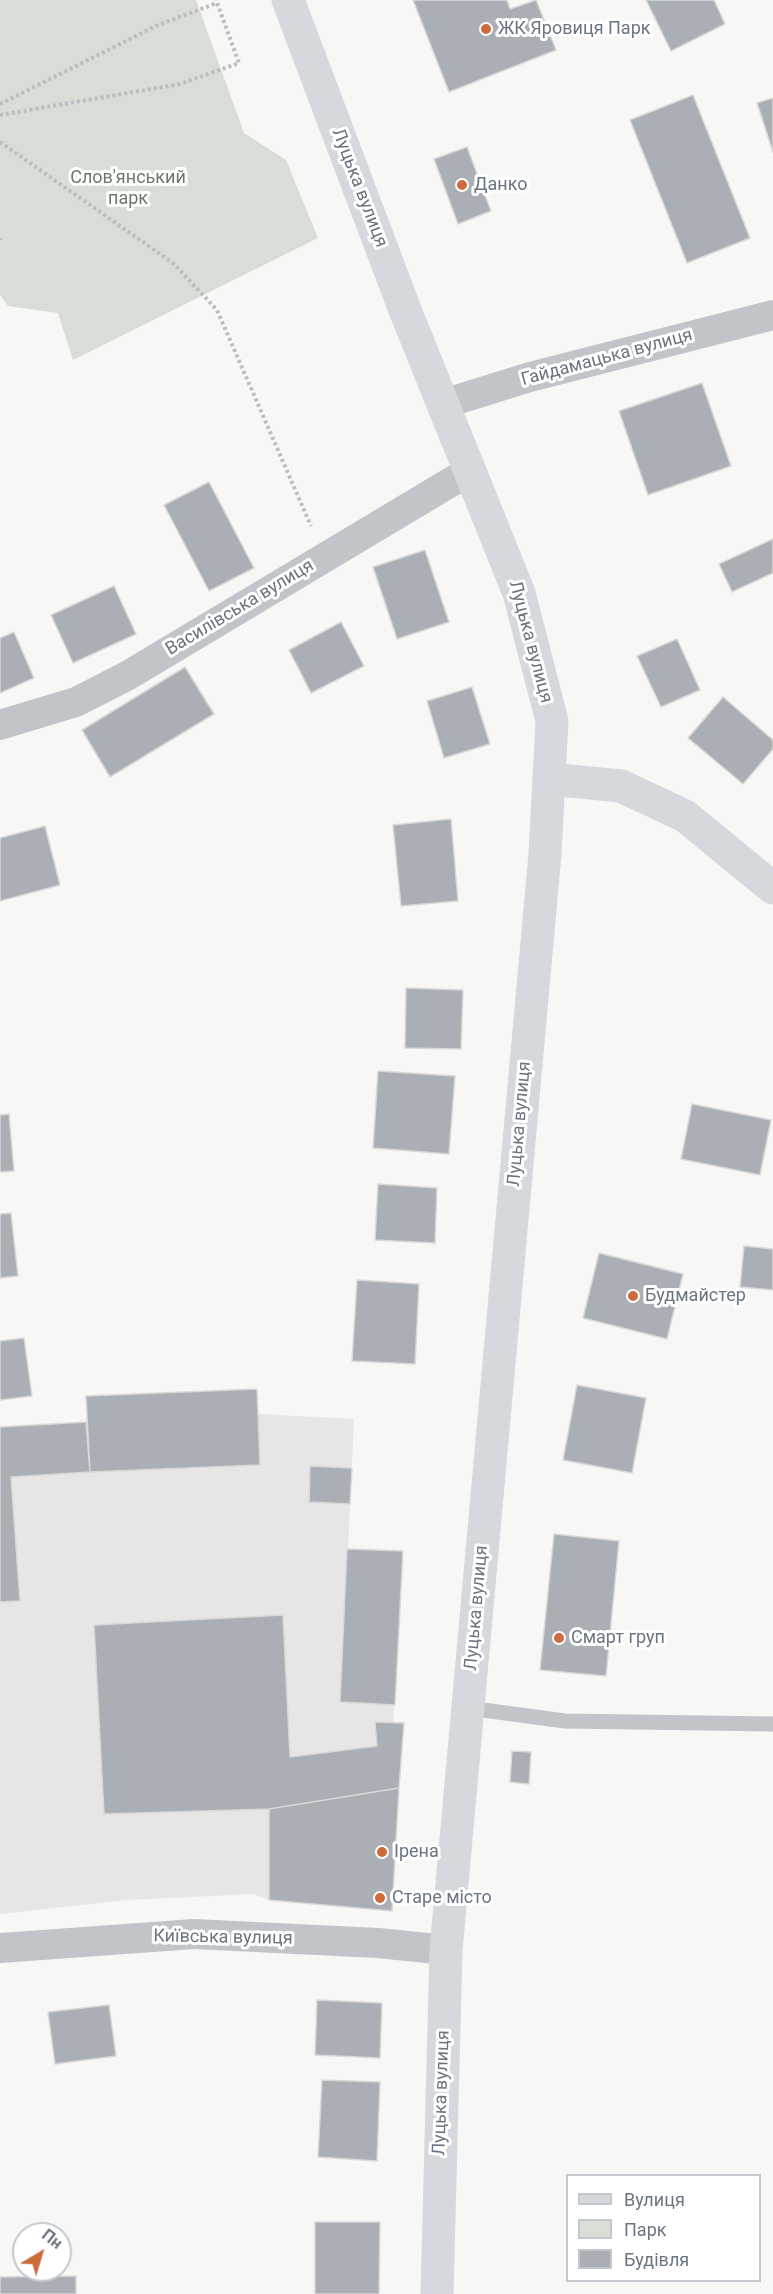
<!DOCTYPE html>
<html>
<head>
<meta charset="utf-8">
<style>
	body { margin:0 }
	#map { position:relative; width:773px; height:2294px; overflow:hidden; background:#f7f7f5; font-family:Roboto,sans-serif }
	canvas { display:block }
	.legend { position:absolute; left:566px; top:2174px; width:195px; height:108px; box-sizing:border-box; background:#fff; border:2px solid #c3c8cd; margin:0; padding:8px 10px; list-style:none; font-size:18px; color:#6a7582 }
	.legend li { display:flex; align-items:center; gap:12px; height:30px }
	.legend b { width:30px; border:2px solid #c3c8cd }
	.north { position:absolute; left:12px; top:2222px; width:60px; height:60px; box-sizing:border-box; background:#fff; border:2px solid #c3c8cd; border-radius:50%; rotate:38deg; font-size:16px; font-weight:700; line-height:24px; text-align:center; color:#6a7582 }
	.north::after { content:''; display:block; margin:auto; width:21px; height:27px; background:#ce6b3d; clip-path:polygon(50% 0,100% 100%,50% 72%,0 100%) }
</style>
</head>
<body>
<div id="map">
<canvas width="773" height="2294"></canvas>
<ul class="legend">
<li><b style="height:8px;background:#d5d8dc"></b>Вулиця</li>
<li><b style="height:16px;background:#d8ddd6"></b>Парк</li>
<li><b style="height:16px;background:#a9afb4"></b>Будівля</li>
</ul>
<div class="north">Пн</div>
</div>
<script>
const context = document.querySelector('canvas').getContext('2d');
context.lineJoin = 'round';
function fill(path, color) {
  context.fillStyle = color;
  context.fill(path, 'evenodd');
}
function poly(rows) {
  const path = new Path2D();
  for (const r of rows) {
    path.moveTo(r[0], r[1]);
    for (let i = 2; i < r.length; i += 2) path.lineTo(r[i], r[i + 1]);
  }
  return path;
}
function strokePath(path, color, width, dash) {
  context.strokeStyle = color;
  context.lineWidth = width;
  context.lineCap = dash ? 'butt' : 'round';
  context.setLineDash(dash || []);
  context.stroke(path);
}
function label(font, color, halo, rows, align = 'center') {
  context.font = font + ' Roboto,sans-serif';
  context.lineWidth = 6;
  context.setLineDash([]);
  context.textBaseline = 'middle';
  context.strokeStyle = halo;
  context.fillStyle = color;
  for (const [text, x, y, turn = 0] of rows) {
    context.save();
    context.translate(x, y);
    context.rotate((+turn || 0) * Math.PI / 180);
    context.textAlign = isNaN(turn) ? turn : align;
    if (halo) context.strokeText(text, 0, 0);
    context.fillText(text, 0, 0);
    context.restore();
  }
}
fill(poly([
	[257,1389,258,1414,354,1419,348,1548,403,1551,393,1722,404,1723,399,1788,270,1809,269,1900,253,1894,126,1900,0,1914,0,1427,86,1422,86,1396]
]), '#e5e6e5');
fill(poly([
	[0,0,196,0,244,133,286,160,318,238,73,360,58,313,8,306,0,295]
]), '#d8ddd6');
const building = poly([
	[413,0,507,0,510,9,536,0,556,50,449,92,413,0],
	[646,0,714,0,725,24,671,51,646,0],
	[693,95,750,238,687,263,630,120,693,95],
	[773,98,773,152,757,103,773,98],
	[467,147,491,211,458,224,434,159,467,147],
	[702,383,731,466,648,495,619,411,702,383],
	[209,482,254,568,209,591,164,505,209,482],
	[773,539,773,573,732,592,719,564,773,539],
	[425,550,449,622,397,639,373,567,425,550],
	[114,586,136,634,73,663,51,615,114,586],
	[341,622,364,666,311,693,289,650,341,622],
	[14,632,34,678,0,693,0,638,14,632],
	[677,639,700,690,661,707,637,656,677,639],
	[185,667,214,714,110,777,82,730,185,667],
	[472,687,490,744,444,758,427,701,472,687],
	[723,697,773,740,773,749,743,784,688,738,723,697],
	[451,819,458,901,401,906,393,825,451,819],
	[45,826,60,885,0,901,0,838,45,826],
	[406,988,463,990,461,1049,405,1048,406,988],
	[378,1071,455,1076,449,1154,373,1148,378,1071],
	[692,1104,771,1120,760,1175,681,1159,692,1104],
	[9,1114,14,1171,0,1172,0,1115,9,1114],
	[378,1184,437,1188,435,1243,375,1240,378,1184],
	[11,1213,18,1276,0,1278,0,1214,11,1213],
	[744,1246,773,1249,773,1290,740,1287,744,1246],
	[599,1253,683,1274,667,1339,583,1318,599,1253],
	[357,1280,419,1284,415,1364,352,1361,357,1280],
	[24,1338,32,1396,0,1400,0,1341,24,1338],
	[577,1385,646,1398,632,1473,563,1460,577,1385],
	[257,1389,260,1465,90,1472,86,1396,257,1389],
	[86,1422,90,1472,11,1477,20,1601,0,1602,0,1427,86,1422],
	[310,1466,352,1468,350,1504,309,1502,310,1466],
	[554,1534,619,1541,606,1676,540,1670,554,1534],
	[347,1549,403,1551,395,1705,340,1702,347,1549],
	[283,1615,290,1757,377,1746,375,1722,404,1723,399,1788,269,1809,104,1814,94,1625,283,1615],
	[512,1751,531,1752,529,1784,510,1782,512,1751],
	[399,1788,392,1911,269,1900,269,1809,399,1788],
	[317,2000,382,2003,380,2058,315,2055,317,2000],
	[109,2005,116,2056,55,2064,48,2012,109,2005],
	[322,2080,380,2082,377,2161,318,2157,322,2080],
	[315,2222,380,2222,379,2294,315,2294,315,2222],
	[76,2276,76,2294,0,2294,0,2277,76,2276]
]);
fill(building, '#a9afb4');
strokePath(building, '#d8d9d7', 1.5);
strokePath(poly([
	[0,104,158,25,217,3],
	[0,115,180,84,239,63,216,0],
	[0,142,173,263,217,310,311,526],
	[0,238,0,240]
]), '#bbbdc0', 4, [3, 3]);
strokePath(poly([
	[468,1708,565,1721,773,1724]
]), '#c1c4c8', 15);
strokePath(poly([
	[443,404,530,377,773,315],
	[0,725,76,702,127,676,471,470],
	[0,1948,194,1934,378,1943,446,1950]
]), '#c1c4c8', 30);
strokePath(poly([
	[549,779,621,786,685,816,773,888]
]), '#d5d8dc', 33);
strokePath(poly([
	[288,0,405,310,519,593,552,721,545,854,446,1950,437,2294]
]), '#d5d8dc', 33);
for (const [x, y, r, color] of [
	[486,29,6,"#ce6b3d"],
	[462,185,6,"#ce6b3d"],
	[633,1296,6,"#ce6b3d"],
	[559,1638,6,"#ce6b3d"],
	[382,1852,6,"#ce6b3d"],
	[380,1898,6,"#ce6b3d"]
]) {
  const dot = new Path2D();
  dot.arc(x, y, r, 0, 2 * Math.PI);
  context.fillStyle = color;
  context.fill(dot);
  strokePath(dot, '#fff', 2);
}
label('18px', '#6a7582', '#fff', [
	["ЖК Яровиця Парк",498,29],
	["Данко",474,185],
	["Будмайстер",645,1296],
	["Смарт груп",571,1638],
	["Ірена",394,1852],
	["Старе місто",392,1898]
], 'left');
label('18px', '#6a7a68', '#fff', [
	["Слов'янський",128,178],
	["парк",128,199]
]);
label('18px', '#6a7582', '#fff', [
	["Луцька вулиця",359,188,69],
	["Гайдамацька вулиця",607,358,-15],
	["Василівська вулиця",240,608,-31],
	["Луцька вулиця",530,642,75],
	["Луцька вулиця",520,1124,-85],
	["Луцька вулиця",477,1608,-85],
	["Київська вулиця",223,1938,1],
	["Луцька вулиця",442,2093,-88]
]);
</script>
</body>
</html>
